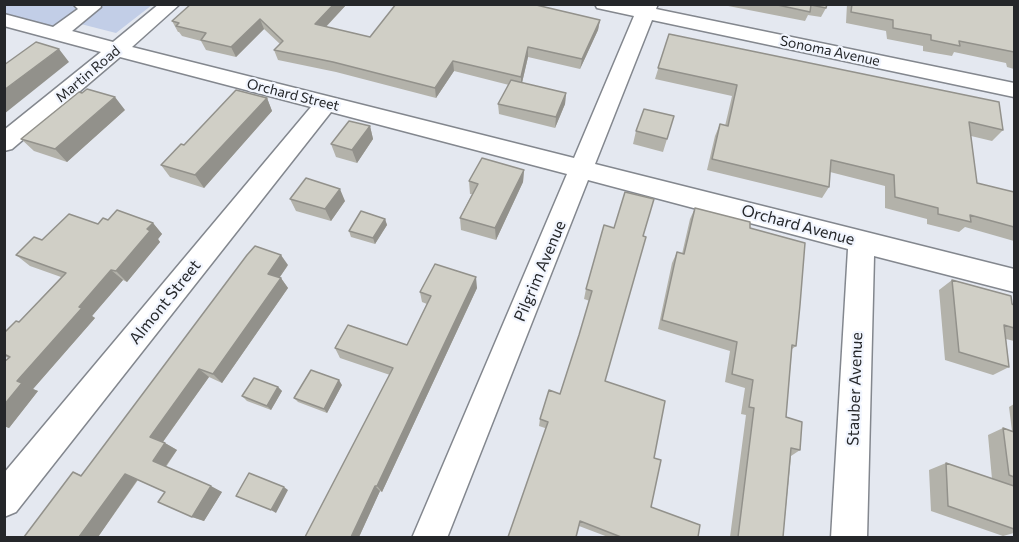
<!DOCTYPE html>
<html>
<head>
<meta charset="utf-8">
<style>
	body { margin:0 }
	#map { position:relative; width:1019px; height:542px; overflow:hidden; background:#e4e8f0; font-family:Commissioner,sans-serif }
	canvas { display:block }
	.frame { position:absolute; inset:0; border:6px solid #25272a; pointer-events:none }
</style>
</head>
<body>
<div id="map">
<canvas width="1019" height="542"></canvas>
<div class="frame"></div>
</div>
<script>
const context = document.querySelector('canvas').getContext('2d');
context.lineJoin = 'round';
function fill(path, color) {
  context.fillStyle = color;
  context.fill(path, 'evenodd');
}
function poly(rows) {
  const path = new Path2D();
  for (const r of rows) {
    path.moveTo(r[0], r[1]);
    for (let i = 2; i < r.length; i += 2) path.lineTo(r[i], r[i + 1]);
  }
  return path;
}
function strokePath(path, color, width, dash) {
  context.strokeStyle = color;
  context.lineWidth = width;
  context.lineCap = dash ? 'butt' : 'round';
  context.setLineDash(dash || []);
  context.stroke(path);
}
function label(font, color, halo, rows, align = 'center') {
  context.font = font + ' Commissioner,sans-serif';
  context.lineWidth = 4.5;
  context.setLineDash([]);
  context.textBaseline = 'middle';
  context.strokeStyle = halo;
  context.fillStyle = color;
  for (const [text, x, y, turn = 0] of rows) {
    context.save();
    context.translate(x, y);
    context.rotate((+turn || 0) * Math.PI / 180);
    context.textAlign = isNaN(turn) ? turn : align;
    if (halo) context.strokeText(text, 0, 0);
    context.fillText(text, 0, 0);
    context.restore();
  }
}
fill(poly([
	[4,5,152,5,116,33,69,21,54,33,5,20]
]), '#c2cee7');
const minor = poly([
	[73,4,100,4,101,7,72,31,113,42,159,4,180,4,132,47,574,158,634,16,597,8,595,4,658,4,656,9,1014,83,1014,97,652,20,595,164,1014,269,1014,292,874,256,867,538,831,538,848,249,588,180,447,538,412,538,567,174,331,112,16,512,4,517,4,473,311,107,120,57,12,149,4,151,4,130,101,52,4,26,4,14,53,27,78,9,73,4]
]);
strokePath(minor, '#83878e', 3);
fill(minor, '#fff');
fill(poly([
	[347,4,326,27,370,37,600,20,598,30,580,69,528,57,522,83,566,93,565,104,555,128,499,114,498,104,509,85,454,71,436,98,336,72,278,60,274,50,280,44,264,29,236,57,206,50,201,41,182,36,179,32,178,32,172,21],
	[718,4,827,4,826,8,821,17,808,15,805,21],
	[847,4,1014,4,1014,69,1007,67,1006,63,954,52,952,56,923,51,923,46,887,39,886,31,846,23],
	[669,34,1003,130,992,141,971,136,977,183,1014,192,1014,241,965,227,959,232,927,224,927,219,885,208,885,186,830,172,829,187,822,198,707,170,715,136,720,124,725,126,732,96,655,79],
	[267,98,272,111,204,188,170,177,161,165,184,145],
	[125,110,67,162,34,151,21,139],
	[370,126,373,139,357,163,336,157,331,144],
	[636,131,667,139,663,152,633,144],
	[524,170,523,182,496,240,461,230,460,218,472,194,470,194,469,181],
	[290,199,345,201,331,221,296,211],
	[695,208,750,228,796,346,792,349,786,417,800,450,791,456,783,537,730,537,746,415,741,414,745,388,725,382,730,351,658,329,672,263,677,252,682,254,690,219],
	[385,219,387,225,375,244,351,237,349,231],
	[153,223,162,234,158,239,160,242,127,282,123,280,92,316,95,318,33,389,38,391,9,428,4,426,4,362,8,358,4,356,4,333,19,322,61,277,30,266,16,255,42,240,98,224],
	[643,236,605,381,654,458,651,507,698,537,608,537,579,526,545,428,539,426,540,419,560,394,590,301,584,299,586,289],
	[288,265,280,277,288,288,222,383,209,377,163,442,177,450,166,467,222,492,204,521,192,517,165,492,138,480,98,537,24,537,73,472,81,475],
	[952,280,1014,305,1014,341,1006,339,1009,367,993,375,945,360,939,290],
	[477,288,382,492,380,491,359,537,390,375,340,358,335,348,407,345,427,304,422,302,420,292],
	[342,385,327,413,298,402,294,398],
	[278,387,282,391,271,410,247,401,242,396],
	[1014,404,1014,533,1003,536,931,511,929,470,946,463,992,479,988,435,1003,428,1012,431,1009,407]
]), '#b3b2aa');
fill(poly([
	[334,4,347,4,318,35,315,24],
	[260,19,264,29,236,57,231,47],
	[600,20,598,30,580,69,582,59],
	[528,47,528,57,521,87,521,77],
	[59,49,69,62,4,114,4,90],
	[453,61,454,71,436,98,435,88],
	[566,93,565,104,555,128,556,117],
	[115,97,125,110,67,162,55,149],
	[267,98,272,111,204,188,195,175],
	[370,126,373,139,357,163,352,150],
	[524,170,523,182,496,240,495,228],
	[340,189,345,201,331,221,325,209],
	[385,219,387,225,375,244,373,238],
	[153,223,162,234,158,239,160,242,127,282,116,271,147,229],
	[281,255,288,265,275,284,268,274],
	[111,270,123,280,92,316,95,318,33,389,38,391,9,428,4,426,4,405,17,381,79,307],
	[476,277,477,288,382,492,377,486],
	[281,278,288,288,222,383,213,374],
	[199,369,209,377,162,443,150,437],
	[339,380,342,385,327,413,324,409],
	[278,387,282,391,271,410,267,406],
	[165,443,177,450,165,467,153,461],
	[125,474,138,479,98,537,79,537],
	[211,486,222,492,204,521,192,517],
	[375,486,380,491,359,537,351,537],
	[284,487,288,490,276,513,271,510]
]), '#92918b');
const building = poly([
	[191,4,334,4,315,24,370,37,396,4,532,4,600,20,582,59,528,47,521,77,453,61,435,88,333,62,274,50,283,41,260,19,231,47,201,40,206,33,176,26,179,23,172,21,191,4],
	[773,4,827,4,826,8,811,5,810,12,773,4],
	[852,4,1014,4,1014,52,959,41,960,46,931,40,931,35,893,28,893,20,851,12,852,4],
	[669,34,999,102,1003,130,969,122,977,183,1014,192,1014,227,970,215,971,222,938,214,938,208,895,197,894,175,831,160,829,187,712,159,720,124,728,126,737,85,658,68,669,34],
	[36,42,59,49,4,90,4,65,36,42],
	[511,80,566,93,556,117,498,104,511,80],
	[87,89,115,97,55,149,21,139,79,92,82,93,87,89],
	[236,90,267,98,195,175,161,165,181,144,184,145,236,90],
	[644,109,674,116,667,139,636,131,644,109],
	[349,121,370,126,352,150,331,144,349,121],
	[482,158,524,170,495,228,460,218,478,184,469,181,482,158],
	[306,178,340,189,325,209,290,199,306,178],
	[625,192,654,199,643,236,646,237,605,381,665,401,654,458,661,460,651,507,700,525,698,537,621,537,580,521,576,537,508,537,548,422,540,419,549,390,560,394,579,335,592,291,586,289,604,225,614,228,625,192],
	[695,208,750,222,750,228,805,243,800,305,796,346,792,345,786,417,802,422,800,450,791,448,783,537,738,537,754,408,749,407,753,380,732,374,737,342,662,320,677,252,684,254,695,208],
	[117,210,153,223,147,229,150,231,116,271,111,270,79,307,82,308,17,381,22,383,4,405,4,362,10,357,4,354,4,333,16,321,19,322,66,273,16,255,34,237,42,240,69,214,98,224,103,218,108,220,117,210],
	[361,211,385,219,373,238,349,231,361,211],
	[255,246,281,255,268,274,281,278,213,374,199,369,150,437,165,443,153,461,211,486,192,517,158,502,165,492,125,474,79,537,24,537,73,472,81,476,247,255,255,246],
	[435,264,476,277,377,486,375,486,351,537,305,537,393,368,335,348,348,325,407,345,431,296,420,292,435,264],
	[952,280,1011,296,1012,304,1014,305,1014,328,1004,325,1009,367,959,352,952,280],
	[311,370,339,380,324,409,294,398,311,370],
	[254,378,278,387,267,406,242,396,254,378],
	[1003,428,1014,432,1014,477,1009,475,1003,428],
	[946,463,1014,486,1014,529,948,506,946,463],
	[249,473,284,487,271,510,236,496,249,473]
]);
fill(building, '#d0cfc6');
strokePath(building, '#92918b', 1.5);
label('14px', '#25272a', '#f1f5fe', [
	["Sonoma Avenue",830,51,12],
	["Martin Road",88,74,-40],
	["Orchard Street",293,95,14]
]);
label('16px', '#25272a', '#f1f5fe', [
	["Orchard Avenue",798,225,15],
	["Pilgrim Avenue",540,271,-67],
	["Almont Street",165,302,-51],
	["Stauber Avenue",855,389,-88]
]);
</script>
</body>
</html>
